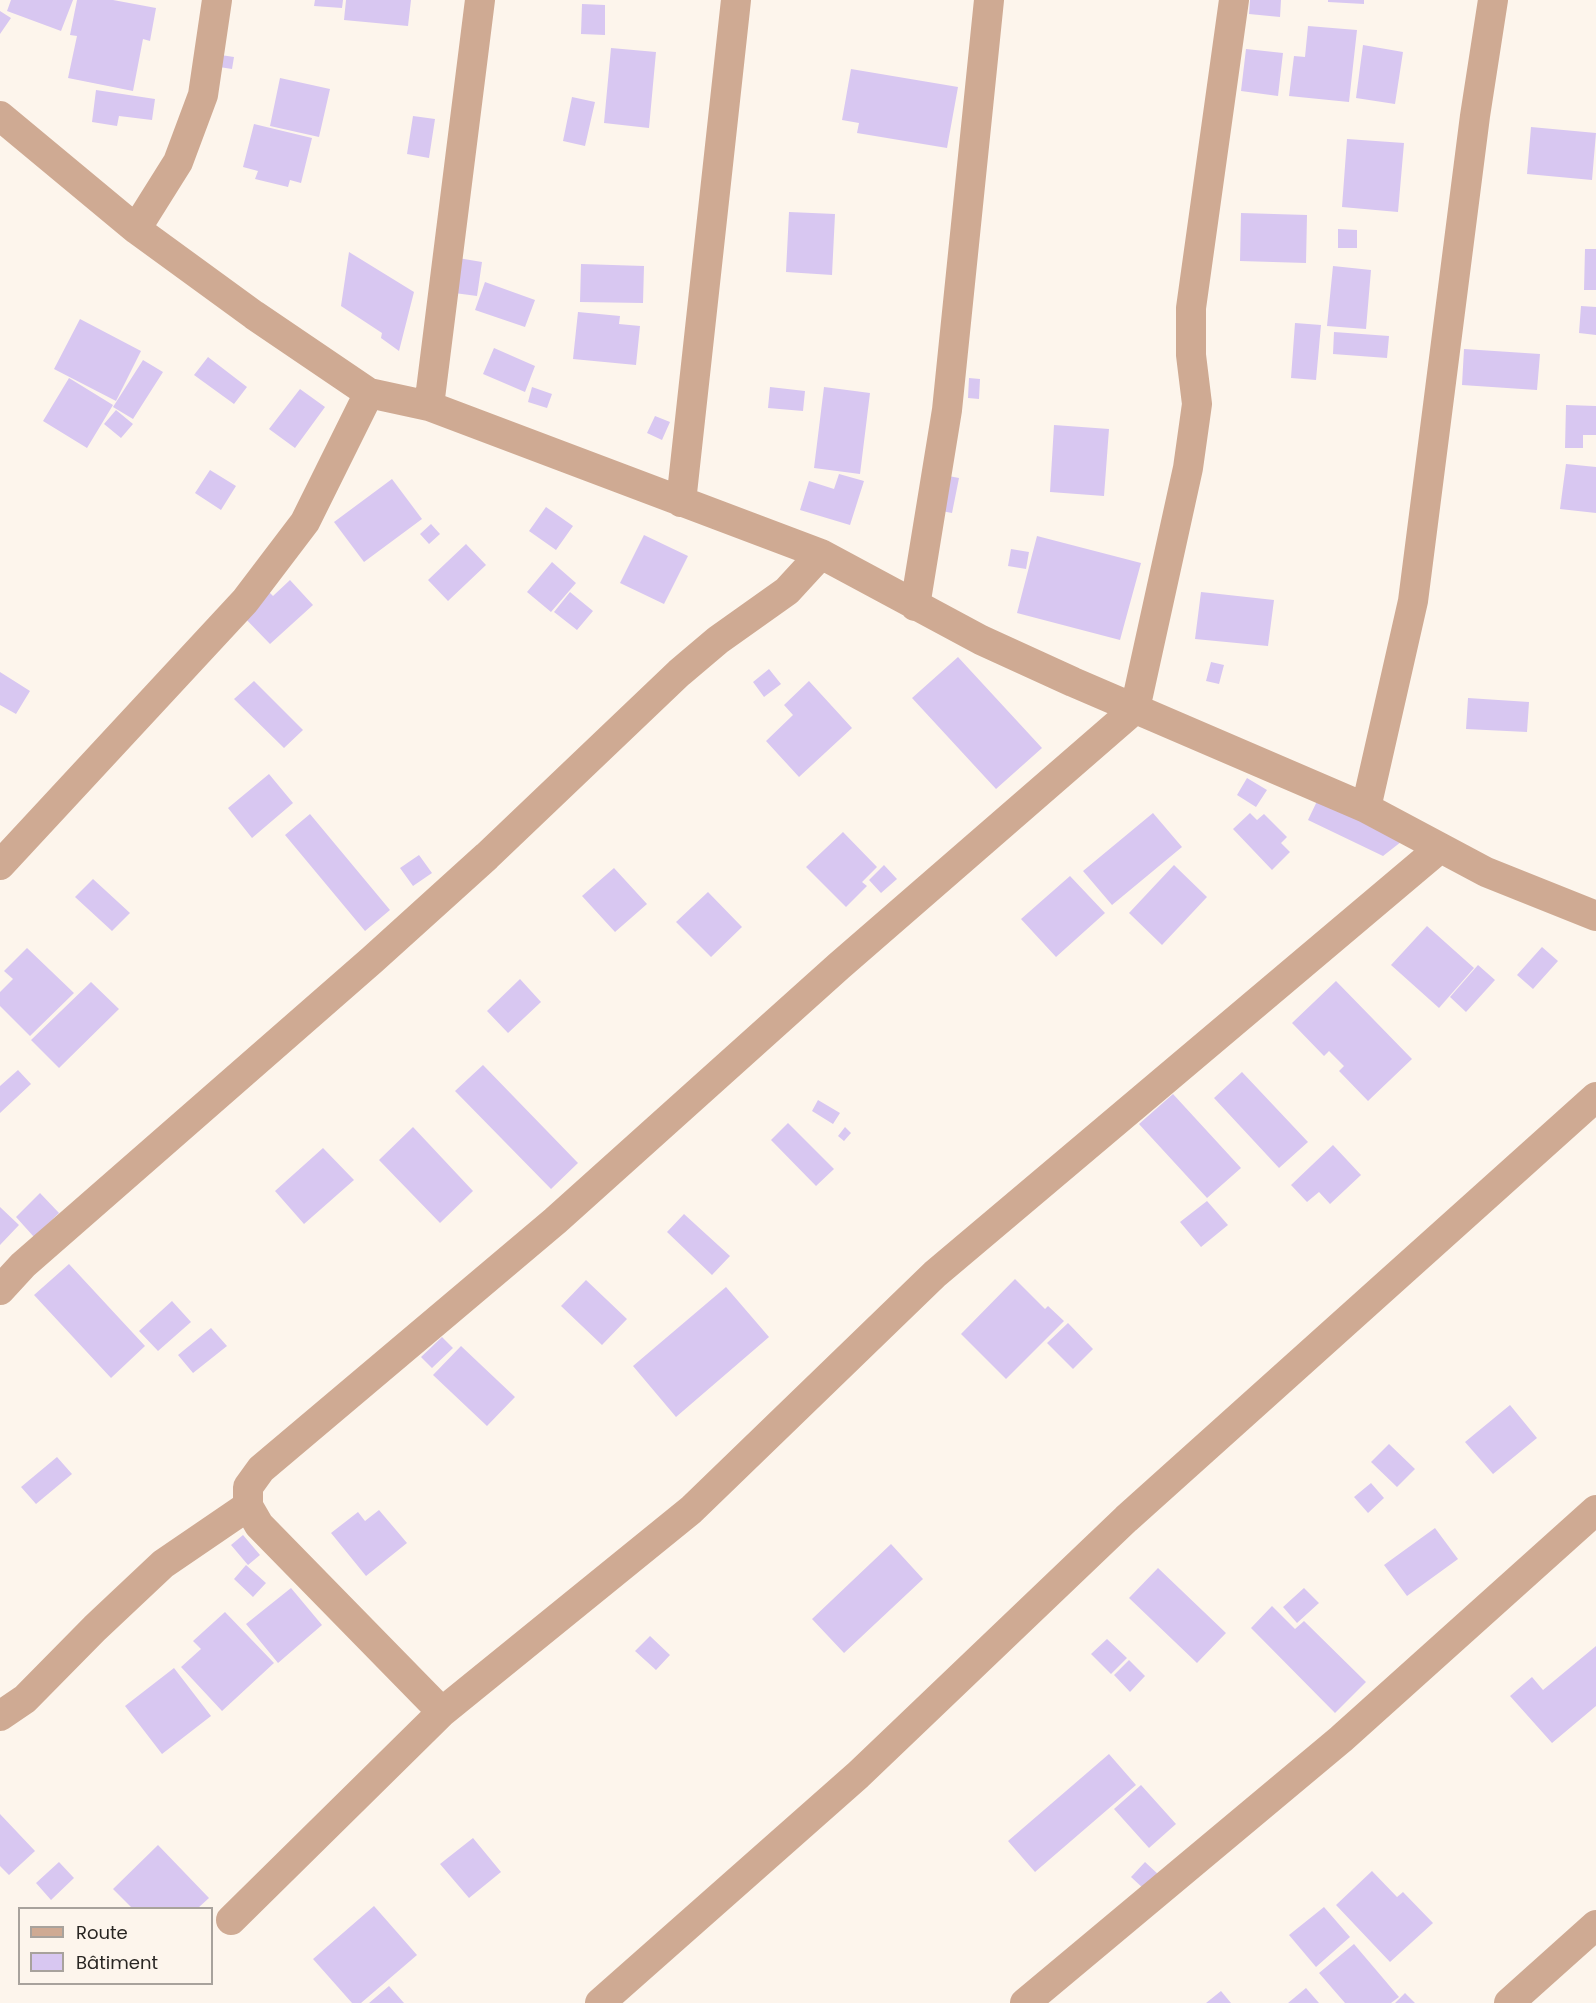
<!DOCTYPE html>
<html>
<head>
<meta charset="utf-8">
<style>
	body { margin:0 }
	#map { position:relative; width:1596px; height:2003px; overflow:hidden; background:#fdf5ec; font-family:Poppins,sans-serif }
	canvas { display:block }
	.legend { position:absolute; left:18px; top:1907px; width:195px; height:78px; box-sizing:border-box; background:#fdf5ec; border:2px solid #a8a29c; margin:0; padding:8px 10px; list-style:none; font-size:18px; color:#292623 }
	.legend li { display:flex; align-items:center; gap:12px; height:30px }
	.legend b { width:30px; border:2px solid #a8a29c }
</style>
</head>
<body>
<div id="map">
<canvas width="1596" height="2003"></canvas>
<ul class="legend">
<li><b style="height:8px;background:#cfaa93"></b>Route</li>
<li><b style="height:16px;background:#d8c7f1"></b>Bâtiment</li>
</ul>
</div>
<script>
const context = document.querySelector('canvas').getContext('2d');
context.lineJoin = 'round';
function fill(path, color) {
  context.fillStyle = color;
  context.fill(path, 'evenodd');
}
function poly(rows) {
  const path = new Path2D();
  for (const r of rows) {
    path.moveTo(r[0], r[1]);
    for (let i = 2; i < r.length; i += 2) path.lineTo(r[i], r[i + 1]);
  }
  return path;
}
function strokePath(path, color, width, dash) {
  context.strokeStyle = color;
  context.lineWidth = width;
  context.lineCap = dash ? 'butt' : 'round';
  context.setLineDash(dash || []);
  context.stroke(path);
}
fill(poly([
	[11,0,73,0,61,31,7,11],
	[77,0,113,0,156,8,150,41,143,39,133,91,68,78,77,36,70,35],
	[315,0,343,0,342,8,314,6],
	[346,0,411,0,408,26,344,20],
	[1250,0,1281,0,1280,17,1249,14],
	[1328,0,1364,0,1364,4,1328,2],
	[582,4,605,5,605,35,581,34],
	[0,11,11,18,0,34],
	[1308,26,1357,30,1349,102,1289,96,1294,56,1305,57],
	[1363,45,1403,52,1395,104,1356,98],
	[611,48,656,52,649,128,604,123],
	[1246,49,1283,53,1278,96,1241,91],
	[214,54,234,57,232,69,213,66],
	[851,69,958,87,947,148,857,133,859,123,842,120],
	[280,78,330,89,319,137,270,126],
	[96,90,155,99,152,120,119,116,117,126,92,122],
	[572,97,595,102,585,146,563,141],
	[413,116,435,119,429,158,407,154],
	[254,124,312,138,301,183,290,180,288,187,255,179,258,171,243,167],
	[1531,127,1596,133,1592,180,1527,174],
	[1347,139,1404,143,1398,212,1342,207],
	[789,212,835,214,832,275,786,272],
	[1241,213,1307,215,1306,263,1240,261],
	[1338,229,1357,230,1357,248,1338,248],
	[1585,249,1596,249,1596,290,1584,290],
	[349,252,414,292,399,351,381,338,382,333,341,306],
	[452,257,482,262,477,296,447,292],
	[581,264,644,266,643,303,580,302],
	[1333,266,1371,270,1366,329,1327,326],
	[485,282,535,300,525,327,475,310],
	[1581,306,1596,307,1596,335,1579,333],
	[578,312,620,316,619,324,640,326,636,365,573,359],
	[80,319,141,351,116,401,54,369],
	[1295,323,1321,325,1316,380,1291,378],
	[1334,332,1389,336,1387,358,1333,354],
	[494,348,535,366,525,392,483,374],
	[1464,349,1540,354,1537,390,1462,385],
	[208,357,247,387,234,404,194,375],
	[143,360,163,372,133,419,113,407],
	[69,378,113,405,87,448,43,421],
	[969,378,980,379,979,399,968,398],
	[532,387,552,394,547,408,528,402],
	[770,387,805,391,803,411,768,408],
	[824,387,870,393,860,474,814,468],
	[300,389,325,407,295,448,269,429],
	[1566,405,1596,406,1596,435,1583,435,1583,448,1565,448],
	[116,410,133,424,121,438,104,424],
	[655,416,670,422,662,440,647,433],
	[1054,425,1109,429,1104,496,1050,492],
	[1566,464,1596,467,1596,513,1560,509],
	[210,470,236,486,221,510,195,493],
	[839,474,864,481,850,525,800,510,809,481,834,489],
	[938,474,959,478,952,513,931,509],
	[392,479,422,519,364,562,334,522],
	[546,507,573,526,556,550,529,531],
	[431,524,440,534,429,544,420,534],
	[644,535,688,556,664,604,620,583],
	[1037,536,1141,563,1120,640,1017,613],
	[466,544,486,565,448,601,428,580],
	[1011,549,1029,552,1026,569,1008,566],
	[552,562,576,583,551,612,527,592],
	[290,580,313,605,270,644,239,612,265,588,273,596],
	[570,592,593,611,577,630,554,612],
	[1201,592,1274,600,1268,646,1195,639],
	[958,657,1042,748,996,789,912,698],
	[1211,662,1224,665,1219,684,1206,681],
	[769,669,781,684,764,697,753,682],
	[0,672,30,691,16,714,0,705],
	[254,681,303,730,284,748,234,699],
	[809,681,852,728,799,777,766,741,793,715,784,705],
	[1468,698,1529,702,1527,732,1466,729],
	[269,774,293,803,252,838,228,808],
	[1247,778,1267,790,1256,807,1237,795],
	[1320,795,1406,838,1383,856,1308,820],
	[1153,813,1182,847,1112,905,1083,871],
	[1250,813,1257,820,1264,814,1287,837,1281,843,1290,852,1272,870,1233,829],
	[310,814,390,910,365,931,285,835],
	[843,832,877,867,862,882,867,886,846,907,806,867],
	[419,855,432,873,413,886,400,868],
	[884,865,897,879,881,893,869,880],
	[1174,865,1207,897,1162,945,1129,913],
	[614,868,647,904,615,932,582,896],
	[1070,876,1105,913,1056,957,1021,919],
	[93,879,130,913,112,931,75,897],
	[708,892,742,927,711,957,676,922],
	[1427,926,1474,968,1439,1008,1391,965],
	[1542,947,1558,961,1533,989,1517,975],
	[27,948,74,993,30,1036,0,1006,0,992,13,979,4,971],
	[1478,965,1495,980,1466,1012,1450,997],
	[520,979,541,1002,508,1033,487,1011],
	[1336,981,1412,1059,1368,1101,1339,1071,1344,1066,1329,1051,1324,1056,1292,1023],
	[91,982,119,1009,59,1068,31,1040],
	[483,1065,578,1163,551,1189,455,1091],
	[18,1070,31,1084,0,1113,0,1086],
	[1242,1072,1308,1142,1279,1168,1214,1098],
	[1173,1094,1241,1168,1207,1198,1139,1124],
	[818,1100,840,1113,833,1124,812,1111],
	[788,1123,834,1169,816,1186,771,1140],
	[413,1127,473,1191,440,1223,379,1160],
	[845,1127,851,1133,844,1141,838,1136],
	[1333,1145,1361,1175,1330,1204,1319,1192,1307,1202,1291,1185],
	[323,1148,354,1180,304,1224,275,1191],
	[40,1193,59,1213,34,1237,16,1217],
	[1207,1201,1228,1225,1201,1247,1180,1222],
	[0,1207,19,1225,0,1245],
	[684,1214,730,1256,712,1275,667,1232],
	[69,1264,145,1346,111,1378,34,1295],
	[1015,1279,1045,1309,1048,1306,1064,1321,1006,1379,961,1334],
	[586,1280,627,1319,602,1345,561,1306],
	[726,1287,769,1337,676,1417,633,1366],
	[172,1301,191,1322,158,1351,139,1331],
	[1068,1323,1093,1349,1073,1369,1047,1343],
	[211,1328,227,1346,193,1373,178,1355],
	[442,1337,453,1348,432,1368,421,1357],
	[461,1346,515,1397,487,1426,433,1375],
	[1510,1405,1537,1438,1493,1474,1465,1442],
	[1389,1444,1415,1469,1397,1487,1371,1462],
	[57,1457,72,1474,36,1504,21,1487],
	[1371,1483,1384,1498,1368,1513,1354,1497],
	[379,1510,407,1543,366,1576,331,1533,358,1512,365,1521],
	[1435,1528,1458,1559,1407,1596,1384,1565],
	[243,1535,260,1555,248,1565,231,1545],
	[891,1544,923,1579,844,1653,812,1619],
	[246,1565,266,1583,253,1597,234,1579],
	[1158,1568,1226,1633,1197,1663,1129,1598],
	[291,1588,322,1625,278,1663,246,1624],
	[1304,1588,1319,1603,1297,1623,1283,1607],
	[1272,1606,1295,1629,1304,1621,1366,1682,1335,1713,1251,1628],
	[225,1612,274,1663,222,1711,181,1667,201,1649,193,1641],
	[650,1636,670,1655,656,1670,635,1651],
	[1107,1639,1127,1658,1111,1674,1091,1654],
	[1596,1646,1596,1706,1552,1743,1510,1696,1532,1677,1543,1690],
	[1129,1660,1145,1676,1130,1692,1114,1675],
	[174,1668,211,1716,162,1754,125,1706],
	[1109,1754,1136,1785,1035,1872,1008,1841],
	[1141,1785,1176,1824,1149,1848,1114,1809],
	[0,1814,35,1851,9,1875,0,1866],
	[473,1838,501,1872,469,1898,440,1864],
	[158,1845,209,1898,198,1908,132,1908,113,1889],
	[59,1862,74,1878,51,1900,36,1883],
	[1145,1862,1159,1875,1145,1890,1131,1877],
	[1372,1871,1397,1897,1403,1892,1433,1923,1390,1962,1336,1905],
	[374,1906,417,1955,361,2003,352,2003,313,1959],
	[1324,1907,1350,1937,1316,1967,1289,1935],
	[1354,1944,1399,1997,1391,2003,1345,2003,1319,1973],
	[389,1986,404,2003,369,2003],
	[1306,1988,1319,2003,1288,2003],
	[1221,1991,1231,2003,1206,2003],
	[1405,1993,1415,2003,1395,2003]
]), '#d8c7f1');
strokePath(poly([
	[0,116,136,229,254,315,369,393,429,406,821,554,981,640,1073,682,1366,808,1486,872,1596,916],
	[136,229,178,162,203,95,217,0],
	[429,406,480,0],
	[681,502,736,0],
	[915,606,947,410,989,0],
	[1366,808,1413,601,1475,116,1493,0],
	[0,865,245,601,305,522,369,393],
	[0,1290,23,1265,372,960,487,856,679,673,718,640,787,591,821,554],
	[442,1712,259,1525,248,1506,248,1487,261,1469,555,1221,839,966,1135,709,1188,468,1197,404,1191,355,1191,308,1234,0],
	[0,1716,25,1699,95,1628,163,1564,248,1506],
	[231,1920,442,1712,691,1510,935,1274,1440,848],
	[600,2003,858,1775,1126,1519,1596,1097],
	[1025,2003,1341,1739,1596,1510],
	[1509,2003,1596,1925]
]), '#cfaa93', 30);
</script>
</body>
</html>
